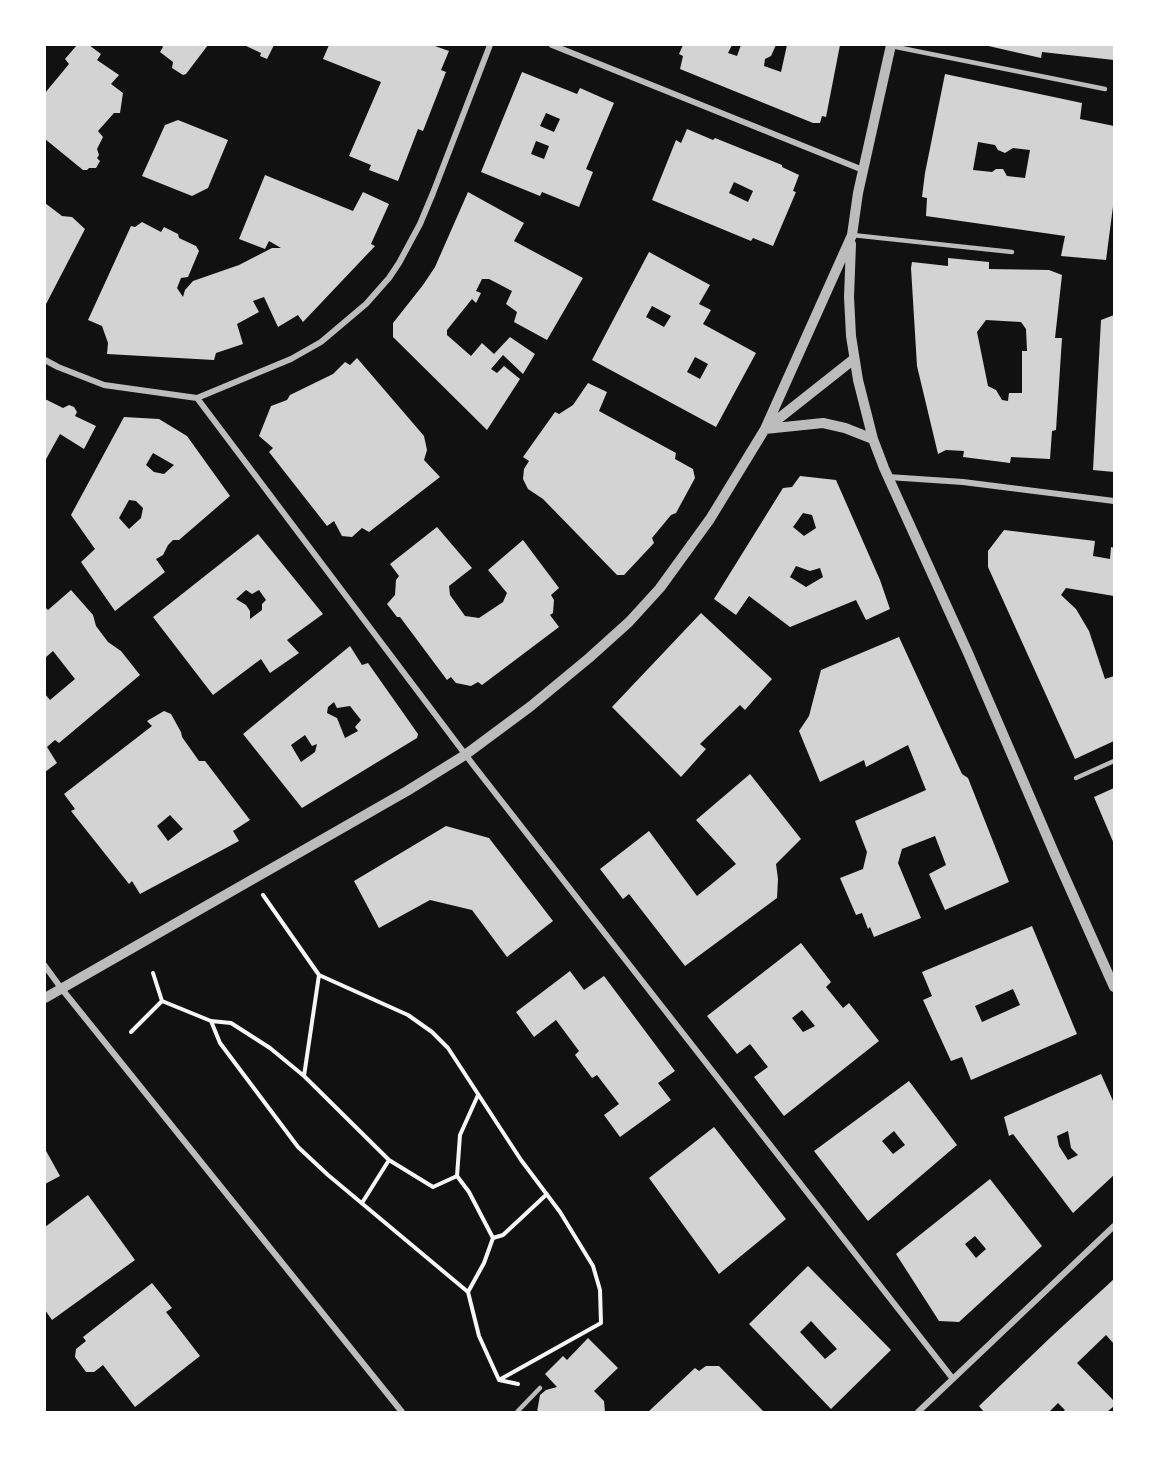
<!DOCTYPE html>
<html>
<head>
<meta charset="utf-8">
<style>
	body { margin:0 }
	#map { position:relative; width:1159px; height:1457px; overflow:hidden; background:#111; font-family:Spectral,serif }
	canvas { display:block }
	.frame { position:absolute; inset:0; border:46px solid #fff; pointer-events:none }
</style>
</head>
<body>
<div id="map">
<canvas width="1159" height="1457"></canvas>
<div class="frame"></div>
</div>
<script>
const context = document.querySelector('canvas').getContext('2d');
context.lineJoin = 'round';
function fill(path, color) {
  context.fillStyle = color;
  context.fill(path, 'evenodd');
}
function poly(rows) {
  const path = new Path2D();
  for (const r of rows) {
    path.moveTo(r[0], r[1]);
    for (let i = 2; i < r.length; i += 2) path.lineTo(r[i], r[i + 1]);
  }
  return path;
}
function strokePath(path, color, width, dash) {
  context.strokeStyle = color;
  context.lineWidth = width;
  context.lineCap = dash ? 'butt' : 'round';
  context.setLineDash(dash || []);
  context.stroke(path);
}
fill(poly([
	[77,45,89,45,101,54,97,60,119,75,111,84,123,93,120,113,114,113,98,131,103,137,97,149,99,155,97,158,100,161,96,168,89,168,87,170,83,170,45,139,45,93,69,64,65,59],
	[161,45,208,45,186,74,183,75,172,68,173,62,160,52,163,47],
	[244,45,274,45,267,59,260,56,261,53],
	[329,45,432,45,449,51,441,70,446,72,423,131,418,129,398,181,369,170,371,165,349,156,381,82,323,59],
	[683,45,732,45,728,53,737,56,741,45,776,45,771,56,765,59,764,66,781,72,787,45,840,45,826,117,822,116,820,123,813,123,680,69,683,56,679,54],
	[984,45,1114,45,1114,60,1042,52,1041,58],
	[522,72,577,94,580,88,614,103,586,169,593,172,579,207,542,192,540,196,481,172],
	[546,113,560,119,554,132,540,126],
	[536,141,549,146,544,159,531,154],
	[945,74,1082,103,1080,119,1114,126,1114,199,1106,260,1061,256,1065,236,926,216,927,198,922,197,925,173],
	[978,142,995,145,998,150,1005,153,1013,148,1030,150,1025,178,1007,176,1003,169,996,169,992,172,973,170],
	[178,120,228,140,208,188,192,196,142,176,165,125],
	[687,129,713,140,715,138,782,165,782,167,799,175,793,191,796,192,773,246,753,238,751,241,652,200,676,140,681,143],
	[734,182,753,191,748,202,729,193],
	[265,175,353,211,363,192,389,204,371,244,375,246,303,322,298,315,278,327,264,297,253,301,259,312,237,324,243,344,216,353,214,360,107,354,108,343,102,326,88,320,131,226,135,227,142,222,161,232,164,227,178,234,179,238,196,246,199,251,188,277,181,278,177,288,183,297,185,290,193,281,239,265,272,248,281,248,269,241,265,249,239,239],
	[468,192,524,223,514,241,583,278,547,340,514,322,517,312,506,304,512,291,489,279,482,279,476,291,481,293,476,303,472,299,447,330,447,335,471,356,482,343,494,354,510,337,535,354,523,374,503,355,491,369,497,373,504,366,520,379,487,430,393,337,393,323,423,285,435,267],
	[45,203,62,216,72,217,85,229,45,306],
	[649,252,710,285,699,304,711,310,703,324,756,353,716,427,592,360],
	[652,306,671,316,664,327,646,317],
	[695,357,708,364,700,379,687,372],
	[948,258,989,262,989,269,1049,270,1062,275,1055,338,1062,338,1056,430,1052,431,1050,459,1011,457,1010,463,963,457,964,451,946,450,938,454,917,366,911,268,912,262,948,266],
	[986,320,1021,322,1026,329,1027,351,1022,351,1022,393,1009,393,1008,401,1002,400,996,390,988,386,977,332],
	[1114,315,1114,472,1093,470,1101,320],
	[357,358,424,436,427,450,424,460,440,477,369,532,362,528,352,537,342,536,334,521,327,526,269,452,273,448,259,436,271,406,287,400,290,395,333,374,345,362,350,365],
	[588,383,607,392,599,411,676,453,675,459,693,469,695,478,676,513,671,515,652,538,654,543,624,575,617,575,543,499,528,489,523,479,524,469,529,461,523,457,555,412,559,414,573,405],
	[45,399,63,408,69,405,74,407,77,412,75,416,96,426,84,449,60,434,45,461],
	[124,417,159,419,187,436,230,496,179,540,173,540,168,545,163,555,156,559,165,572,115,611,81,562,95,549,71,515],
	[153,453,174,465,164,474,154,472,146,465],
	[129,500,136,501,143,508,141,518,129,529,119,518],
	[800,476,836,480,880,580,890,609,866,620,856,600,790,627,749,596,736,615,714,599,783,488,792,487],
	[803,513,812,515,816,528,804,536,793,527],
	[796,566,810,571,820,568,823,577,806,587,790,577],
	[437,527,472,568,449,586,450,595,465,616,479,618,503,602,507,593,488,570,523,540,559,588,551,595,554,600,553,613,550,615,559,627,482,685,478,682,471,686,456,683,451,677,447,680,400,617,397,617,387,604,395,595,396,580,399,576,390,564],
	[1004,530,1095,541,1093,556,1110,559,1111,547,1114,548,1114,596,1066,588,1061,595,1076,609,1089,631,1105,679,1114,676,1114,741,1075,759,988,567,988,551],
	[258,534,323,614,287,640,299,653,270,673,261,659,213,695,153,617],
	[246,590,252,594,259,590,266,600,262,604,262,610,250,619,250,611,246,605,236,599],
	[71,590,93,615,96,626,108,642,121,651,140,675,59,743,55,740,47,747,57,763,45,772,45,694,50,700,75,679,53,651,45,658,45,607,48,610],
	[701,613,772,679,745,710,740,705,700,744,706,749,681,777,612,707],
	[899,637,962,774,968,778,1009,882,945,910,929,874,946,865,935,836,902,849,898,863,921,918,874,937,870,927,868,929,862,913,856,915,840,878,863,869,867,852,855,821,926,790,908,745,866,767,864,760,820,782,799,731,809,716,821,670],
	[350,646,362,665,368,663,418,734,417,738,302,808,243,734],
	[334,702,337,708,350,706,361,720,355,727,358,731,345,738,337,718,327,713,328,707],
	[305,735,312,746,317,744,315,752,301,762,291,745],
	[164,711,171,714,181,732,182,737,199,761,205,761,250,820,233,831,239,841,140,894,132,881,129,884,71,811,75,809,64,794,152,726,147,721],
	[170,815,183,829,168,841,157,826],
	[750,774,801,839,776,864,778,879,777,898,685,966,629,894,623,899,600,869,649,831,697,896,736,864,696,820],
	[1114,788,1114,844,1094,797],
	[446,826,489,838,553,921,507,957,472,910,430,900,379,928,354,881],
	[1032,926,1077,1034,971,1080,962,1057,951,1061,923,1000,932,996,922,972],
	[1013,989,1020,1005,982,1022,975,1006],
	[801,943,831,982,826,987,843,1008,849,1003,879,1041,784,1116,754,1077,768,1067,750,1044,737,1054,707,1016],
	[802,1010,815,1026,803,1032,792,1018],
	[570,971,584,990,604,976,675,1071,658,1083,671,1100,620,1137,604,1115,619,1104,597,1075,592,1078,575,1055,579,1051,556,1020,534,1037,516,1012],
	[1101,1074,1114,1103,1114,1175,1073,1213,1013,1134,1009,1136,1004,1117],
	[1068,1131,1071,1148,1078,1155,1068,1160,1059,1146,1057,1136],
	[909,1081,957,1145,868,1221,814,1151],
	[894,1131,905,1145,893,1154,882,1141],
	[714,1127,786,1219,719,1274,649,1178],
	[45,1149,60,1176,45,1184],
	[990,1179,1042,1246,959,1322,939,1321,896,1254],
	[975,1236,986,1249,976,1258,965,1244],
	[88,1195,135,1260,52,1320,45,1310,45,1227],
	[808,1266,891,1350,831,1409,749,1324],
	[811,1321,837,1349,825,1359,800,1332],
	[1114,1279,1114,1344,1106,1335,1077,1363,1114,1401,1114,1406,1107,1412,1062,1412,1065,1410,1058,1403,1049,1412,984,1412,979,1406,1052,1336],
	[152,1283,172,1308,166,1312,200,1356,135,1407,103,1365,94,1372,86,1372,75,1357,76,1349,86,1341,83,1337],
	[588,1338,618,1368,594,1391,604,1401,605,1412,537,1412,540,1395,546,1390,557,1387,545,1374,563,1356,567,1360],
	[706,1366,719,1366,764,1412,648,1412,695,1368,699,1371]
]), '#d3d3d3');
strokePath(poly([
	[263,895,319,975,408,1015,432,1032,448,1048,521,1160,560,1212,593,1266,600,1290,601,1323,499,1380,518,1384],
	[153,973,162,1001],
	[211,1021,220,1043,298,1147,328,1175,468,1292],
	[131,1032,162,1001,211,1021,231,1023,270,1048,304,1076,319,975],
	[304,1076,389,1160,433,1187,457,1176],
	[478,1095,460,1135,457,1176,469,1192,493,1238,484,1263,468,1292,479,1336,499,1380],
	[362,1203,389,1160],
	[493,1238,503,1235,547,1194]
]), '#f5f5f5', 4);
strokePath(poly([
	[891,46,1105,89],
	[852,235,1012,252],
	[1076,778,1114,761],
	[517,1412,540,1388]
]), '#bcbcbc', 4.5);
strokePath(poly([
	[552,45,863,170],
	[45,360,58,367,104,385,197,398,291,359,321,342,366,304,389,278,399,263,420,224,433,193,490,45],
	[197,398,474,766,953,1379],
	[888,477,963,482,1114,501],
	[45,966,61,988,402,1412],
	[918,1412,1114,1226]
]), '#bcbcbc', 6);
strokePath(poly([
	[851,244,849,297,851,336,858,380,873,439,884,468,968,653,1055,855,1114,987],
	[768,427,854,359],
	[765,429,823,423,845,428,873,439],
	[45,998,407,791,465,755,531,706,589,658,629,622,660,588,710,519,765,429,852,235,858,193,891,45]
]), '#bcbcbc', 10);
</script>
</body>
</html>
